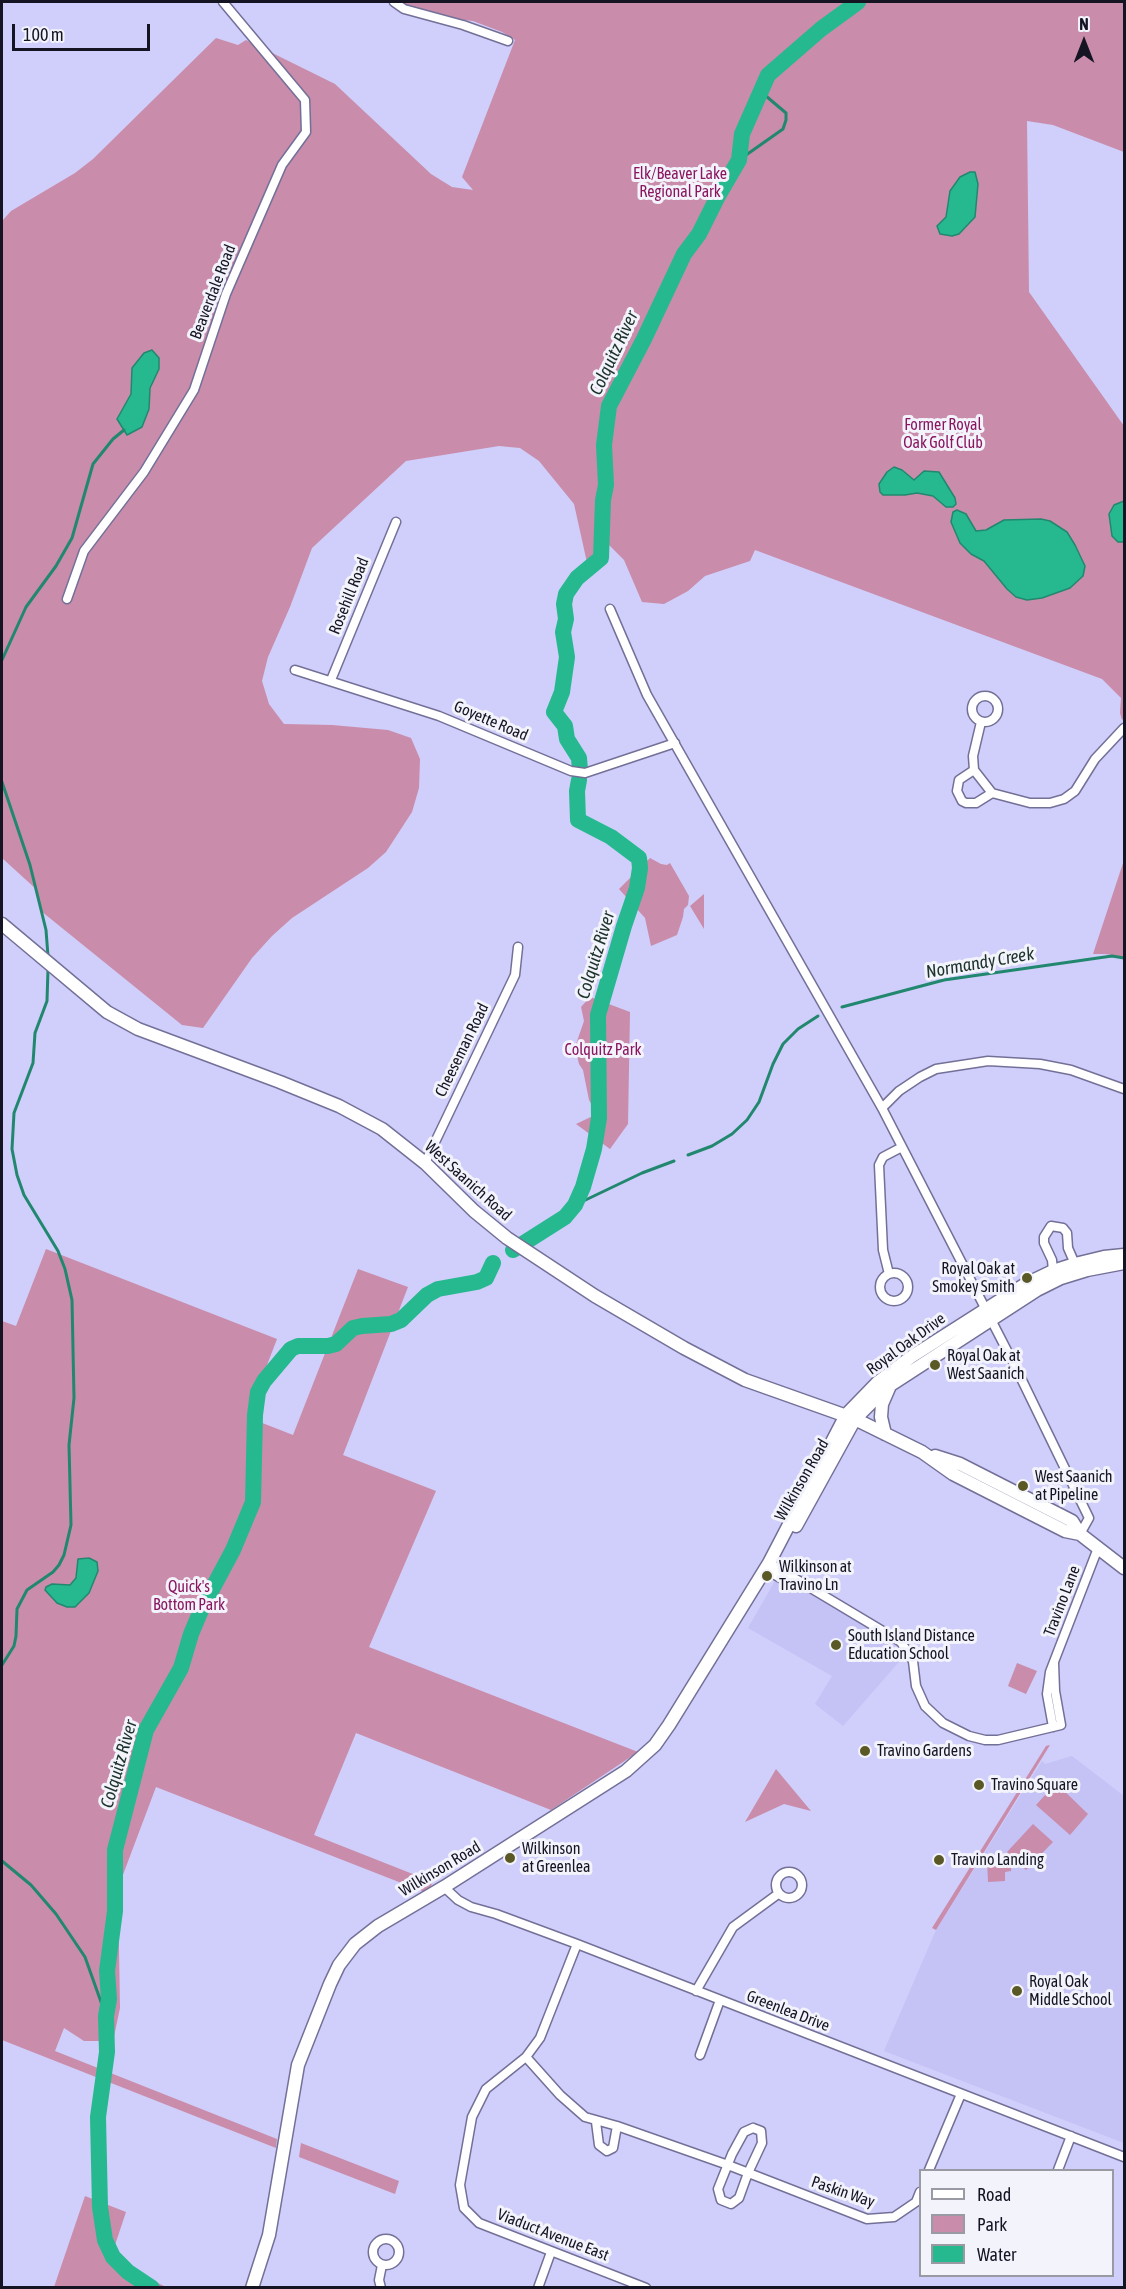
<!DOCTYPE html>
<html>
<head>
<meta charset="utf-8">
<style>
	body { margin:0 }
	#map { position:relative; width:1126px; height:2289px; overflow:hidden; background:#d0cefa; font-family:"Asap Condensed",sans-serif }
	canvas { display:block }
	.frame { position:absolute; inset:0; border:3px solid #151423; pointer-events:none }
	.legend { position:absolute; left:919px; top:2169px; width:195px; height:108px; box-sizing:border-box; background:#f3f3fc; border:2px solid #9a9aa5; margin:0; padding:8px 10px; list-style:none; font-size:18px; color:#151423 }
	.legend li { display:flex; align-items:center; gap:12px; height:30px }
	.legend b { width:30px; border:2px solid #9a9aa5 }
	.north { position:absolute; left:1054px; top:12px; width:60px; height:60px; -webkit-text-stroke:4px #f3f3fc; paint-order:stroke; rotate:0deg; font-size:16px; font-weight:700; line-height:24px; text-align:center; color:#151423 }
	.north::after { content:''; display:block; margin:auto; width:21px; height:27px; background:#151423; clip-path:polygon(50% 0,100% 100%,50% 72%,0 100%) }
	.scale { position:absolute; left:12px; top:24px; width:138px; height:27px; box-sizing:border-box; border:3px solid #151423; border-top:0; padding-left:8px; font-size:18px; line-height:21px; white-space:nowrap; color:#151423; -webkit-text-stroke:4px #f3f3fc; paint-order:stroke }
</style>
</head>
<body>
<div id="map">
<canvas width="1126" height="2289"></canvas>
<div class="frame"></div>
<ul class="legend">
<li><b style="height:8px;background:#fff"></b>Road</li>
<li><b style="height:16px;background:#c98caa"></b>Park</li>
<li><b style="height:16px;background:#26b98f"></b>Water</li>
</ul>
<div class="north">N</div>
<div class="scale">100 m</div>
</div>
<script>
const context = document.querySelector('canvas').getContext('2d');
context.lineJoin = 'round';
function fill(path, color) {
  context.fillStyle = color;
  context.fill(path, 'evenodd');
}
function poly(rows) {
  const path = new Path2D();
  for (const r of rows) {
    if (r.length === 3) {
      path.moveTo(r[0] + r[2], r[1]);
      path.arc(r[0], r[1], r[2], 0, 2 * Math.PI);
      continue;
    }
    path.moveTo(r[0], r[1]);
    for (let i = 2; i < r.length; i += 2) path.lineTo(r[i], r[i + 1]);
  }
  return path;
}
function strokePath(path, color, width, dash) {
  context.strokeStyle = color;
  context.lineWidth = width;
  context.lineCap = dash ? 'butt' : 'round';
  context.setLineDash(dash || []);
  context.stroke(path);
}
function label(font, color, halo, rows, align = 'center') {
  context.font = font + ' "Asap Condensed",sans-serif';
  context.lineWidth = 6;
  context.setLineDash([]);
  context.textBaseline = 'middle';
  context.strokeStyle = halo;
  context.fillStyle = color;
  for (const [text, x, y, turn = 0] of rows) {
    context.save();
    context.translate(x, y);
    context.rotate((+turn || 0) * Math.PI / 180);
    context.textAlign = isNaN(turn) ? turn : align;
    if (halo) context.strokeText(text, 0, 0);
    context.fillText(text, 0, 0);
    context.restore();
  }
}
fill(poly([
	[776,1579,810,1594,882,1635,905,1655,843,1726,815,1704,832,1676,748,1628],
	[1072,1756,1124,1796,1124,2143,884,2051,936,1930,1042,1761,1045,1764]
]), '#c5c2f5');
fill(poly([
	[397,2,1124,2,1124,152,1053,125,1027,121,1029,292,1124,426,1124,718,1122,720,1120,713,1121,698,1102,679,755,550,750,561,705,576,688,591,664,604,642,602,624,560,608,544,604,556,588,567,574,504,539,461,520,448,499,446,406,461,312,548,290,607,268,657,262,681,269,704,284,724,332,725,388,730,411,738,420,759,419,788,412,812,386,852,368,868,292,918,272,936,252,958,203,1028,182,1025,41,911,36,889,2,858,2,221,11,211,75,173,93,159,216,38,238,45,246,40,335,84,431,174,452,187,473,190,462,177,515,40,502,32,473,21,426,16],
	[650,858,661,864,667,865,670,863,689,896,688,905,684,909,683,917,677,935,651,946,645,918,619,889],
	[1124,860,1124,957,1105,954,1093,954],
	[704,894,704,929,690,906],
	[590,997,630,1012,628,1124,610,1149,576,1124,597,1114,589,1100,583,1070,579,1064,575,1047,584,1021,581,1007],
	[46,1249,277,1339,247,1417,293,1435,358,1269,408,1287,343,1455,436,1491,369,1647,638,1752,551,1810,356,1733,314,1835,433,1882,427,1893,156,1787,118,1888,120,2008,113,2041,84,2041,64,2028,55,2051,277,2139,276,2148,2,2040,2,1321,16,1326],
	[1017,1663,1037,1671,1026,1694,1008,1686],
	[1050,1745,936,1930,932,1928,1046,1746],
	[776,1769,811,1811,784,1804,745,1822],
	[1056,1783,1088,1814,1070,1835,1036,1805],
	[1033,1824,1053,1842,1026,1870,1007,1852],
	[1011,1858,1011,1871,1005,1872,1005,1881,988,1882,987,1859],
	[301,2143,399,2181,395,2194,299,2157],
	[85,2196,126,2212,110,2260,166,2287,54,2287]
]), '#c98caa');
const water = poly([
	[970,172,975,172,978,184,975,217,959,234,952,236,940,234,937,226,946,217,950,191,960,177,970,172],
	[152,350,159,358,159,369,150,388,149,409,142,427,127,435,117,419,131,394,132,368,144,353,152,350],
	[894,467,902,470,914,480,924,471,939,472,955,498,956,504,953,507,946,507,933,496,917,493,905,495,883,495,880,492,879,484,887,472,894,467],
	[1124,501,1124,542,1118,542,1112,536,1109,514,1114,505,1124,501],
	[957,510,966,514,976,531,986,530,1004,520,1041,519,1050,521,1067,532,1075,545,1085,566,1083,576,1070,588,1042,598,1027,600,1016,597,1007,589,984,561,971,554,960,543,951,522,953,512,957,510],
	[89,1558,97,1562,98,1571,89,1593,75,1607,67,1607,57,1603,45,1590,46,1587,52,1584,70,1585,76,1578,78,1559,89,1558]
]);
fill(water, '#26b98f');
strokePath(water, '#21886f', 1.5);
strokePath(poly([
	[739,160,783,129,786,120,786,113,760,91],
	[2,660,26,607,56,566,72,538,93,464,113,439,124,430],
	[2,782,30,865,46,930,48,956],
	[842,1007,944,980,1112,956,1124,958],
	[688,1155,712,1146,732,1134,747,1120,759,1102,773,1064,783,1044,798,1029,818,1016],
	[575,1205,642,1173,674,1161],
	[2,1665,14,1646,16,1636,17,1609,27,1590,53,1572,59,1565,64,1555,71,1525,69,1445,74,1398,72,1300,65,1269,58,1251,24,1195,17,1175,12,1149,14,1113,33,1063,35,1033,47,1001,48,969],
	[2,1861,31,1885,56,1914,85,1957,106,2016]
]), '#21886f', 3);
strokePath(poly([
	[580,770,579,758,567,739,565,726,554,712,562,692,567,657,563,632,566,619,564,604,566,594,577,578,601,558,603,500,606,485,604,445,609,406,644,339,684,254,699,234,718,196,739,160,742,134,768,75,821,29,858,2],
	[513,1250,565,1217,575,1205,583,1187,594,1149,599,1118,598,1015,624,926,637,888,640,868,639,858,611,837,578,820,577,791,579,780],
	[152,2288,128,2272,113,2257,105,2240,100,2207,98,2117,107,2052,106,2016,109,1999,107,1971,115,1911,115,1850,146,1730,181,1668,191,1634,202,1608,233,1550,253,1502,255,1415,258,1392,264,1381,291,1349,298,1346,328,1346,336,1344,353,1328,362,1326,391,1324,401,1320,427,1295,438,1289,477,1282,486,1278,493,1263]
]), '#26b98f', 16);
const street = poly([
	[394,2,404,9,463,25,508,41],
	[67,599,84,551,144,472,194,390,226,294,282,165,306,132,305,100,223,2],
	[610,609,647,695,882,1108,1018,1372,1089,1518,1080,1534],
	[295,670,439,716,571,771,585,773,675,743],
	[331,680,396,522],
	[985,709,13],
	[981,722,973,756,974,770,992,793,1030,803,1050,803,1064,799,1075,791,1095,759,1124,728],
	[974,770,959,780,957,791,962,801,966,803,976,803,992,793],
	[882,1108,899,1091,920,1077,936,1069,988,1061,1040,1064,1071,1070,1124,1089],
	[425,1163,515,975,518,947],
	[1053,1271,1052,1260,1044,1243,1044,1237,1051,1226,1063,1228,1067,1233,1068,1248,1075,1264],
	[894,1287,14],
	[889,1274,883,1250,879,1165,883,1157,902,1147],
	[769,1563,901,1642,913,1661,916,1686,925,1706,943,1723,969,1736,985,1740,998,1740,1061,1725,1055,1691,1054,1663],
	[766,1570,791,1584,803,1586],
	[1053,1727,1047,1694,1050,1672,1098,1548],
	[789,1885,13],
	[444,1887,458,1900,471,1907,496,1914,577,1944,1124,2157],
	[577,1944,540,2038,526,2057,486,2089,472,2117,460,2185,464,2208,479,2223,646,2288],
	[696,1991,733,1927,778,1894],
	[700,2055,720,2000],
	[526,2057,560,2095,585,2117,617,2126,728,2165,867,2219,894,2217,916,2202,920,2192],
	[596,2122,599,2145,607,2151,613,2148,617,2126],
	[753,2128,761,2131,762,2143,748,2173,739,2198,731,2204,721,2200,718,2189,732,2154,744,2132,753,2128],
	[929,2170,961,2094],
	[1058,2170,1071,2136],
	[386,2252,13],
	[381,2288,379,2280,382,2265],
	[538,2288,551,2252]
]);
const secondary = poly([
	[2,924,107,1012,138,1029,280,1082,339,1106,382,1129,425,1163,474,1211,507,1238,595,1296,684,1348,745,1380,855,1419,922,1452,953,1474,1065,1531,1080,1534],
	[885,1434,881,1417,882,1404,889,1388],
	[935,1456,960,1464,1072,1521,1080,1534,1124,1568],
	[796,1526,855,1419,886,1388,1037,1290,1061,1278,1087,1270,1124,1263],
	[252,2288,269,2235,298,2065,330,1984,339,1965,355,1944,378,1926,444,1887,626,1771,655,1745,669,1725,769,1563,846,1415,878,1382,911,1357,1024,1285,1053,1271,1075,1264,1104,1257,1124,1255]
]);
strokePath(street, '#737098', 11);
strokePath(secondary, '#737098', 15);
strokePath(street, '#fff', 8);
strokePath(secondary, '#fff', 12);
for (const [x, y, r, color] of [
	[1027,1278,6,"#5a5926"],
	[935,1365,6,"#5a5926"],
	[1023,1486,6,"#5a5926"],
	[767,1576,6,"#5a5926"],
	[836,1645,6,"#5a5926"],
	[865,1751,6,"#5a5926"],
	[979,1785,6,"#5a5926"],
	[510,1858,6,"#5a5926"],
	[939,1860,6,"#5a5926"],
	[1017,1991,6,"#5a5926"]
]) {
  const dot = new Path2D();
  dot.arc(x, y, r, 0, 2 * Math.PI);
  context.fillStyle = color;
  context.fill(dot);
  strokePath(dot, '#f3f3fc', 2);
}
label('16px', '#8a165f', '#f3f3fc', [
	["Elk/Beaver Lake",680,174],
	["Regional Park",680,192],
	["Former Royal",943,425],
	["Oak Golf Club",943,443],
	["Colquitz Park",603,1050],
	["Quick's",189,1587],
	["Bottom Park",189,1605]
]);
label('16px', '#151423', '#f3f3fc', [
	["Beaverdale Road",213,292,-69],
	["Rosehill Road",349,596,-68],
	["Goyette Road",491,721,23],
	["Cheeseman Road",462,1050,-64],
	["West Saanich Road",468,1181,42],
	["Royal Oak Drive",906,1344,-36],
	["Wilkinson Road",802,1480,-60],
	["Travino Lane",1062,1601,-69],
	["Wilkinson Road",440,1869,-31],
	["Greenlea Drive",788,2011,21],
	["Paskin Way",843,2192,19],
	["Viaduct Avenue East",553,2235,21]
]);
label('16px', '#151423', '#f3f3fc', [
	["Royal Oak at",1015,1269,"right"],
	["Smokey Smith",1015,1287,"right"],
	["Royal Oak at",947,1356],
	["West Saanich",947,1374],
	["West Saanich",1035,1477],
	["at Pipeline",1035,1495],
	["Wilkinson at",779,1567],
	["Travino Ln",779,1585],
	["South Island Distance",848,1636],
	["Education School",848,1654],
	["Travino Gardens",877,1751],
	["Travino Square",991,1785],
	["Wilkinson",522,1849],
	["at Greenlea",522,1867],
	["Travino Landing",951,1860],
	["Royal Oak",1029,1982],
	["Middle School",1029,2000]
], 'left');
label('italic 18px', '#1c322a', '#f3f3fc', [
	["Colquitz River",614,353,-65],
	["Colquitz River",596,955,-73],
	["Normandy Creek",980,963,-10],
	["Colquitz River",119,1764,-74]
]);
</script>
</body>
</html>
